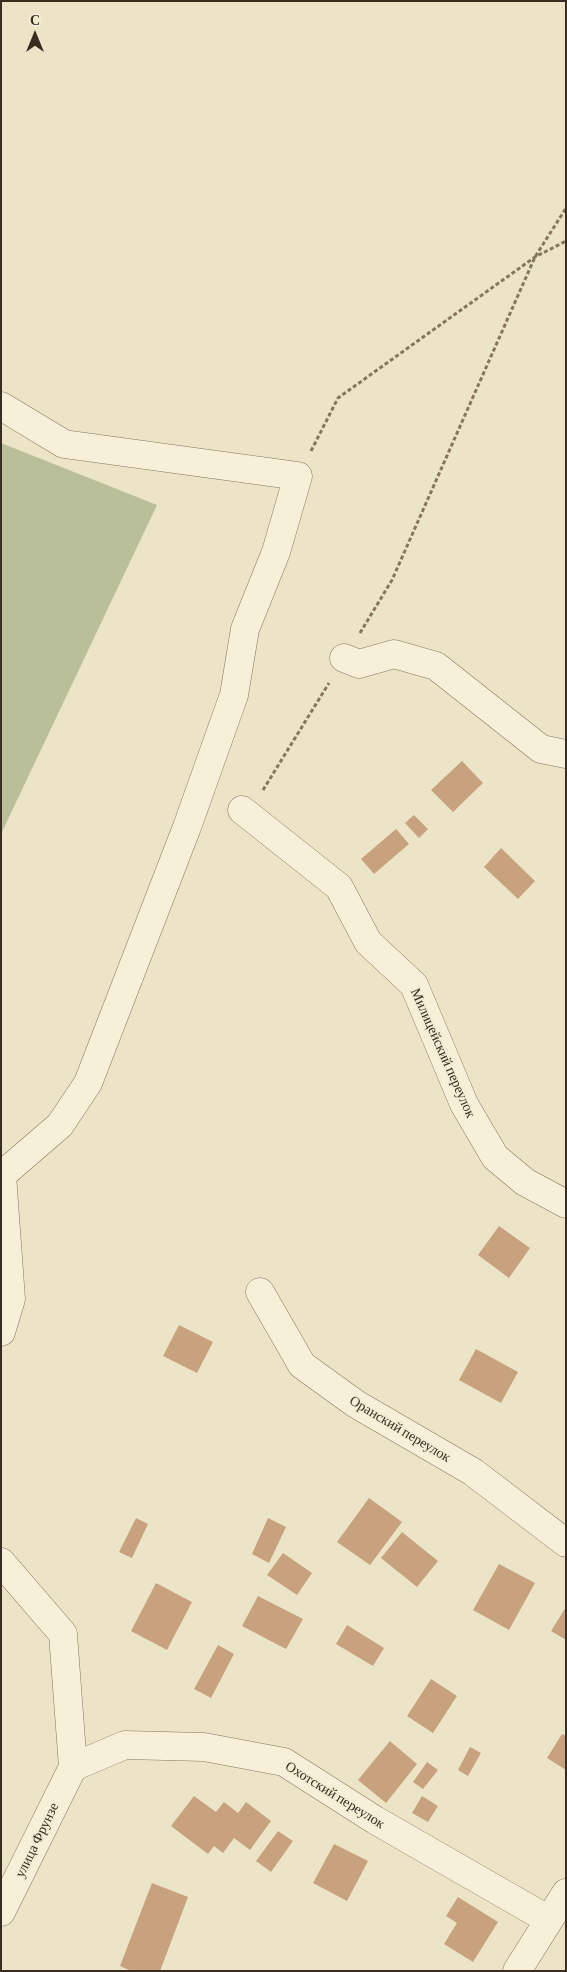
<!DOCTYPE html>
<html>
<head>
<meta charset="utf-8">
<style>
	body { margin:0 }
	#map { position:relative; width:567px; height:1972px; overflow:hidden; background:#ece4c6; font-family:"Crimson Pro",serif }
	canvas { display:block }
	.frame { position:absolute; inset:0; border:2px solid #372d20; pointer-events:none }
	.north { position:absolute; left:10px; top:10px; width:50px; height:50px; -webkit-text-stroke:4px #f4edd5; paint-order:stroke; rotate:0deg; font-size:14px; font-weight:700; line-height:20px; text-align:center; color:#372d20 }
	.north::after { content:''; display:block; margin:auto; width:18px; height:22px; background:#372d20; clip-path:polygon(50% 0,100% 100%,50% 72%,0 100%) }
</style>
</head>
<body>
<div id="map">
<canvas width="567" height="1972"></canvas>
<div class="frame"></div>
<div class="north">С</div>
</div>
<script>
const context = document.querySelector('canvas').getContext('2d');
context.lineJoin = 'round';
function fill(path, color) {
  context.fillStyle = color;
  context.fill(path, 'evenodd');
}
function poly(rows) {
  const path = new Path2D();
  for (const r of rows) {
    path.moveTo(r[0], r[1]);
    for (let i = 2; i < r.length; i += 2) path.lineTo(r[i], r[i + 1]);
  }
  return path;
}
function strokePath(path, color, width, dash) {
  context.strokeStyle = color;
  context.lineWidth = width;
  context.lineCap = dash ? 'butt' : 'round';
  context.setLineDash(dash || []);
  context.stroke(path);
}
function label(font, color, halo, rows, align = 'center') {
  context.font = font + ' "Crimson Pro",serif';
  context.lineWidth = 4;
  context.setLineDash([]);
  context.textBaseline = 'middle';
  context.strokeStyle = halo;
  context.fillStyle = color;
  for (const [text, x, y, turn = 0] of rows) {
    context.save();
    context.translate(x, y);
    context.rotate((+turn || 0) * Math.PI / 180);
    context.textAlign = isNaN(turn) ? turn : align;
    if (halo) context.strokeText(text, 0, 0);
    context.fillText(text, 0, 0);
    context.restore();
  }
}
fill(poly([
	[1,443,157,505,1,834]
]), '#b8bf99');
fill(poly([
	[462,761,483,783,453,812,431,790],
	[414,815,428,829,419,838,405,823],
	[396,829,409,844,374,874,361,859],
	[501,848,535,881,518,899,484,867],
	[499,1226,530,1248,509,1278,478,1255],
	[179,1325,213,1342,197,1373,163,1356],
	[476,1349,518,1372,501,1403,459,1380],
	[369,1498,402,1522,370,1565,337,1542],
	[136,1518,148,1524,132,1558,119,1552],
	[268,1518,286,1527,269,1563,252,1554],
	[402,1532,438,1561,417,1587,381,1558],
	[283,1553,312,1573,297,1595,267,1575],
	[499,1564,535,1583,509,1630,473,1610],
	[156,1583,192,1602,167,1650,131,1631],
	[258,1596,303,1619,286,1649,242,1626],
	[566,1607,566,1640,551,1631],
	[347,1625,384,1648,373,1666,336,1644],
	[218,1645,234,1654,211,1698,194,1689],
	[431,1679,457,1696,433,1733,407,1716],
	[562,1734,566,1736,566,1770,547,1758],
	[390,1741,417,1764,386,1803,358,1780],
	[470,1747,481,1753,468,1776,458,1770],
	[427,1762,438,1770,423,1789,413,1782],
	[194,1796,216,1812,224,1802,238,1813,246,1802,271,1821,250,1850,234,1838,223,1853,214,1846,208,1854,171,1826],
	[422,1796,438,1806,428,1822,412,1813],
	[278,1831,293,1841,271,1872,256,1861],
	[334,1844,368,1861,347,1901,313,1883],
	[152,1883,188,1897,160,1971,131,1971,120,1966],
	[458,1897,498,1922,473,1962,444,1944,457,1923,446,1916]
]), '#c8a27e');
const minor = poly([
	[1,406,64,444,298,476,276,552,245,629,234,695,187,827,88,1083,60,1125,2,1175,11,1299,1,1332],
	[344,658,359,664,394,654,436,666,541,749,566,754],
	[242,810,339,887,368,942,414,985,464,1104,495,1157,525,1182,566,1204],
	[260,1292,302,1365,356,1404,473,1472,566,1543],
	[1,1562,63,1634,73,1767],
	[73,1767,125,1745,204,1747,284,1762,375,1820,549,1920],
	[1,1912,73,1767],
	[517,1971,566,1893]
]);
strokePath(minor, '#86765d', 29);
strokePath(poly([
	[311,451,338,398,535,257,566,241],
	[360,633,392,580,535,257,566,208],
	[263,790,329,683]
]), '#86765d', 3, [4, 2.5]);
strokePath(minor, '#f7f0d9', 28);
label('14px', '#372d20', '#f4edd5', [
	["Милицейский переулок",443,1053,66],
	["Оранский переулок",400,1429,31],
	["Охотский переулок",335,1795,32],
	["улица Фрунзе",37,1840,-64]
]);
</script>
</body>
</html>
